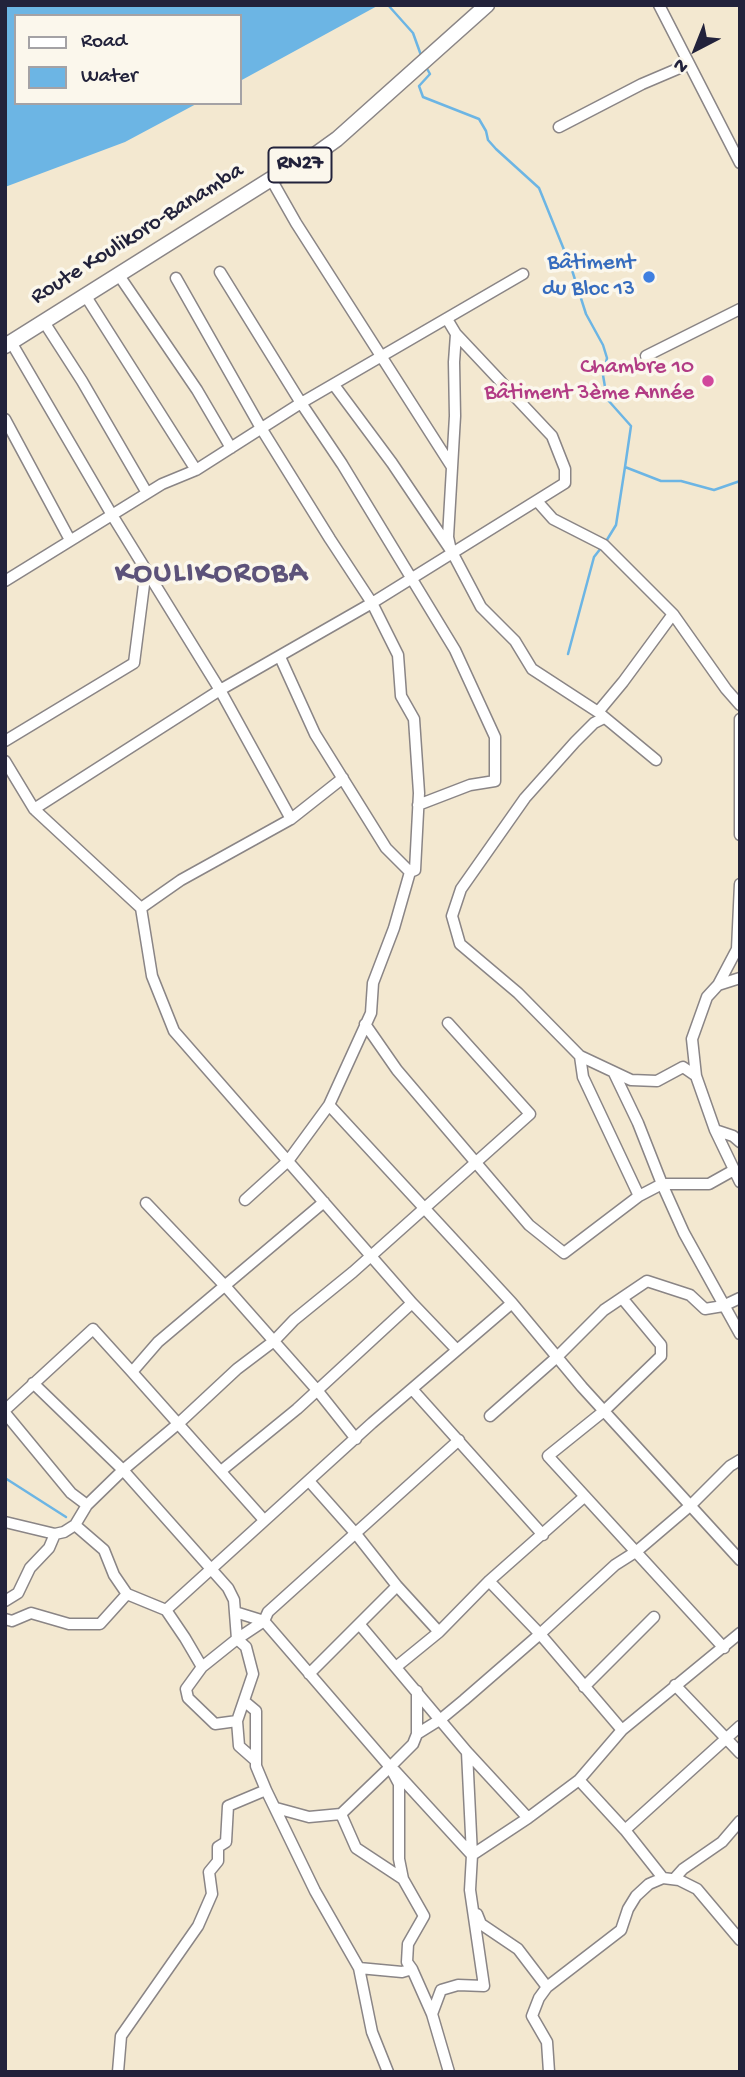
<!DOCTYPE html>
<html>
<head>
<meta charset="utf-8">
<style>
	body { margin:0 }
	#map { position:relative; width:745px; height:2077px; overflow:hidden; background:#f3e8d0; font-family:"Gochi Hand",sans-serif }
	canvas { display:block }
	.frame { position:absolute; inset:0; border:7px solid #22223b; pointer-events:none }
	.legend { position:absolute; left:14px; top:14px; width:228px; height:91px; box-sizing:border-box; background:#fbf7ec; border:2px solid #a4a2a5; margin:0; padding:9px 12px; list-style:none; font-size:21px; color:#22223b }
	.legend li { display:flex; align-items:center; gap:14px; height:35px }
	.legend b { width:35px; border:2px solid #a4a2a5 }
	.north { position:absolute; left:661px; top:14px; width:70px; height:70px; -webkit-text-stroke:5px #fbf7ec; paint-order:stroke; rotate:222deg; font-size:19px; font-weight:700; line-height:28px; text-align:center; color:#22223b }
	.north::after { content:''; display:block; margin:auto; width:24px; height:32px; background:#22223b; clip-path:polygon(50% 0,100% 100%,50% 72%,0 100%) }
</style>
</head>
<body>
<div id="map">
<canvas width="745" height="2077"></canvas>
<div class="frame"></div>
<ul class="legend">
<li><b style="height:9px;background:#fff"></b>Road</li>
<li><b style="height:19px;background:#6cb5e4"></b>Water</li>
</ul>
<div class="north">N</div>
</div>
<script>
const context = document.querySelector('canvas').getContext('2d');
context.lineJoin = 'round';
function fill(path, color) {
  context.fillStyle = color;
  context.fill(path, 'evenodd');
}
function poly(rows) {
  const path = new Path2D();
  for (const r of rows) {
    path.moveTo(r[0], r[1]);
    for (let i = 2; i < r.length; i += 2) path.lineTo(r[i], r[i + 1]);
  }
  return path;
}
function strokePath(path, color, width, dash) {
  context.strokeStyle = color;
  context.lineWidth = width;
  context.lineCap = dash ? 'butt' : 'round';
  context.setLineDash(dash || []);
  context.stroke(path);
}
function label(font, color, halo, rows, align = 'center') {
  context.font = font + ' "Gochi Hand",sans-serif';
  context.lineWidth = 7;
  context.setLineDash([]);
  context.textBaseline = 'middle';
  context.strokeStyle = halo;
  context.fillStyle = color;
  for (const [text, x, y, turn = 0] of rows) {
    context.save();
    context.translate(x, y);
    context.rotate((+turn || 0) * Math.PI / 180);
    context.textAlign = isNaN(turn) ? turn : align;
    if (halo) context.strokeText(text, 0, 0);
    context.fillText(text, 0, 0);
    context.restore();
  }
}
fill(poly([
	[5,5,379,5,240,81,240,16,16,16,16,103,198,103,125,142,5,187]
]), '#6cb5e4');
strokePath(poly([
	[388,5,413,33,422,58],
	[426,67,430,74,419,86,423,97,479,119,486,131,488,140,496,149,539,188,571,267,586,314,603,345,607,358,603,375,607,399,631,426,625,467,661,481,681,481,714,490,740,481],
	[605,543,616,525,625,467],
	[568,654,594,557,601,548],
	[5,1478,66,1517]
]), '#6cb5e4', 2.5);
const minor = poly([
	[659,5,740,163],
	[559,127,642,84,689,64],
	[271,179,296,223,452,467],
	[220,272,301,403,342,464,455,650,495,737,495,781,470,785,418,805],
	[118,274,197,390,231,448],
	[176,278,261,428,330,539,372,603,398,655,401,696,414,719,419,793,415,870,410,872,394,928,373,983,371,1013,329,1105,288,1161,245,1200],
	[85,295,196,470],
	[447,319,456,334,454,362,455,416,448,537,450,546],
	[44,322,82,381,147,493],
	[11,342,112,515,220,690,291,819],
	[646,356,740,309],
	[334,385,392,463,452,552,481,607,515,641,532,669,598,712,656,760],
	[5,419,70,540],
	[537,501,553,519,604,545,673,614,623,682,598,712],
	[5,581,162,484,196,470,301,403,523,274],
	[673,614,726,689,740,705],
	[280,657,315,734,386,848,410,872],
	[604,718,594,723,575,742,525,798,461,889,452,916,460,944,518,993,580,1056,631,1080,657,1081,683,1067,696,1076],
	[740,719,740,835],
	[5,741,134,663,146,569],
	[5,761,34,809,141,908,152,976,174,1031,412,1303,457,1350],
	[34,809,220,690,372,603,565,483,565,469,552,436,456,334],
	[740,884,737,949,718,985,740,978],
	[141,908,181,880,291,819,343,778],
	[718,985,707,997,692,1039,696,1076,715,1130,740,1182],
	[365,1024,397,1070,529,1225,564,1253,639,1196,583,1077,580,1056],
	[614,1073,638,1123,662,1184,684,1233,740,1334],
	[329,1105,512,1303,582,1387,740,1560],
	[715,1130,733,1136,740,1142],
	[639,1196,662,1184,709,1184,734,1170],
	[146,1203,226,1287,317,1390,356,1439],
	[622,1298,661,1345,661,1356,604,1411,548,1456,724,1648],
	[33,1383,123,1470,228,1588,234,1600,237,1639,202,1667],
	[412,1389,543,1535],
	[5,1410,93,1329,132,1372],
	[5,1413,71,1493,87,1505],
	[490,1416,557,1357,604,1310,647,1281,690,1295,705,1309,723,1306,740,1298],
	[221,1471,297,1409,412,1303],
	[309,1481,356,1534,397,1586,439,1632],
	[264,1520,132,1372,158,1342,324,1202],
	[5,1522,55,1534],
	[75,1525,104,1550,114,1575,127,1594,166,1610,185,1638,202,1667,186,1689,188,1698,215,1724,237,1721],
	[489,1581,540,1634,622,1730],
	[5,1601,18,1593,30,1568,49,1548,55,1534,64,1532,75,1525,87,1505,123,1470,179,1423,237,1369,274,1341,294,1320,353,1272,530,1114,448,1023],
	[166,1610,372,1423,512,1303],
	[235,1612,264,1621,237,1639,246,1647,253,1674,237,1721,239,1746,256,1761],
	[5,1619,12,1621,31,1613,69,1624,100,1624,127,1594],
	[360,1625,467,1752,528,1818],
	[396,1667,439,1632,489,1581,584,1497],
	[309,1674,397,1586],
	[675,1685,740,1753],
	[584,1687,654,1617],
	[244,1701,256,1711,256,1766,266,1790],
	[417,1734,417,1691],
	[395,1771,472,1855,528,1818,579,1780,622,1730,740,1633],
	[579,1780,625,1830,663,1878],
	[276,1808,309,1817,341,1814,390,1767,264,1621,268,1612,459,1440],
	[341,1814,356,1848,403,1879,424,1916,408,1944,407,1962,412,1969],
	[625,1830,740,1726],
	[403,1879,399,1859,399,1784,390,1767,413,1744,417,1734,441,1719,464,1700,540,1634,615,1565,637,1551,691,1505,730,1466,740,1460],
	[674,1879,683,1869,722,1842,740,1821],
	[477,1914,481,1924,518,1949,547,1987,539,1998,532,2016,547,2042,549,2072],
	[359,1968,372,2032,388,2072],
	[547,1987,621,1930,628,1909,636,1896,649,1884,663,1878,679,1880,697,1889,740,1940],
	[432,2014,441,1990,458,1985,484,1986,470,1890,472,1855,467,1752],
	[118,2072,121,2036,198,1926,212,1894,209,1872,218,1861,218,1847,226,1842,228,1806,266,1790,315,1891,359,1968,402,1972,412,1969,432,2014,449,2072]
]);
const major = poly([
	[5,346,271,179,298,167,337,139,487,5]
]);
strokePath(minor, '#8a8586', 13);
strokePath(major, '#8a8586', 17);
strokePath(minor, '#fff', 10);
strokePath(major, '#fff', 14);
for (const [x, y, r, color] of [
	[649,277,7,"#3f7fe0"],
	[708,381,7,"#d1479c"]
]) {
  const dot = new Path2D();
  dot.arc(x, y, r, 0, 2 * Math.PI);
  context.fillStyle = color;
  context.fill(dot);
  strokePath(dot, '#fbf7ec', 2.5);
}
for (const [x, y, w] of [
	[300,165,63]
]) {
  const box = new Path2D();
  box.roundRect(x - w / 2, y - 17.5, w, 35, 5);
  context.fillStyle = '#fbf7ec';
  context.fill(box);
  strokePath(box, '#22223b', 2);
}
label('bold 21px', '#22223b', null, [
	["RN27",300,165]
]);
label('23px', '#22223b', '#fbf7ec', [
	["Route Koulikoro-Banamba",138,235,-32]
]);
label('23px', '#366cbe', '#fbf7ec', [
	["Bâtiment",635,264],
	["du Bloc 13",635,290]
], 'right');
label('23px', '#b23c85', '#fbf7ec', [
	["Chambre 10",694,368],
	["Bâtiment 3ème Année",694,394]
], 'right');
context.letterSpacing = '2px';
label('bold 30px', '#5d537a', '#fbf7ec', [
	["KOULIKOROBA",212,575]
]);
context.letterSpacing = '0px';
</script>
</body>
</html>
